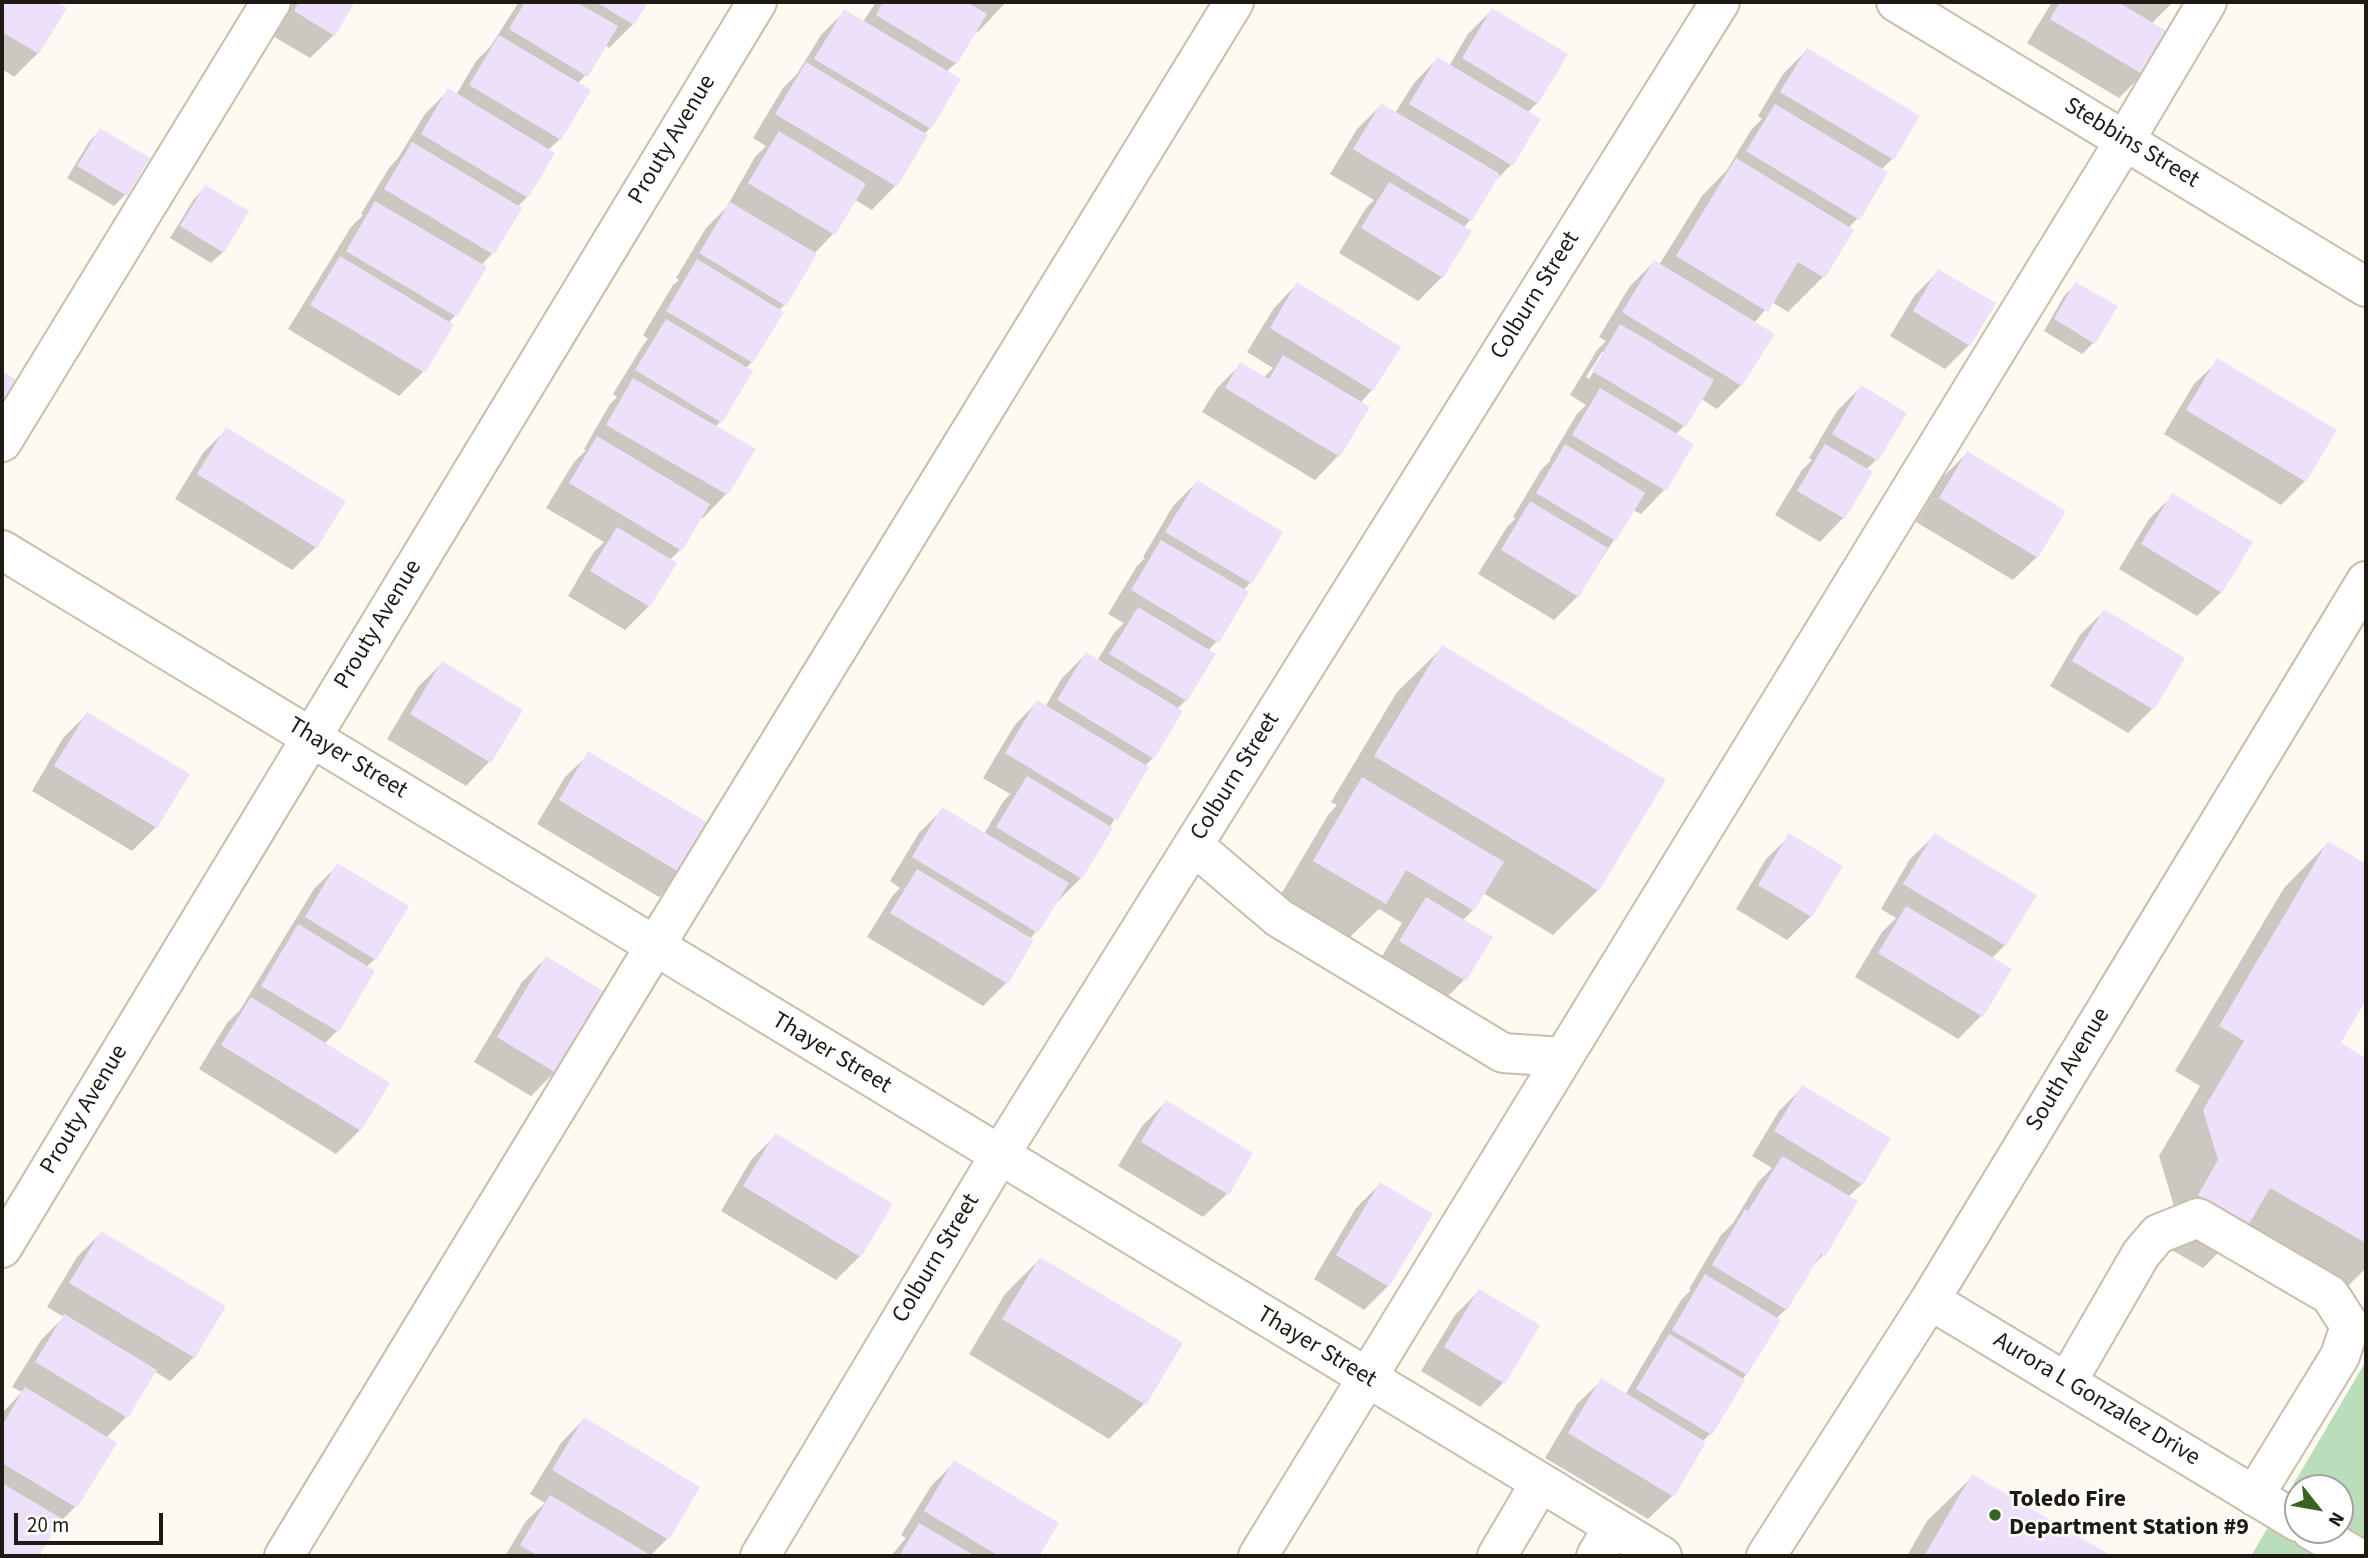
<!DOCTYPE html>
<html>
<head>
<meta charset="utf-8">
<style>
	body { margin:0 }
	#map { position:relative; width:2368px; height:1558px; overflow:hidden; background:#fefaf2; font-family:"Source Sans 3",sans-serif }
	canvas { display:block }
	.frame { position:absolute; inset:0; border:4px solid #1f1b14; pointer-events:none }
	.north { position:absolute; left:2284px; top:1474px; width:70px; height:70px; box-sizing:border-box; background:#fff; border:2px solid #a5a4a1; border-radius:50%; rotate:121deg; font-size:19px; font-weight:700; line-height:28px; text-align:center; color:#1f1b14 }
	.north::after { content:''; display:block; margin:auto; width:24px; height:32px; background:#376220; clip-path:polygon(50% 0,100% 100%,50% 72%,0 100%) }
	.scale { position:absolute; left:14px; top:1513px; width:149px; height:32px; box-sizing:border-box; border:4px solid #1f1b14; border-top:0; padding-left:9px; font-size:21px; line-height:24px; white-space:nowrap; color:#1f1b14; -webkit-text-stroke:5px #fff; paint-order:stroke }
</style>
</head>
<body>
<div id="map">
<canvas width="2368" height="1558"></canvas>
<div class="frame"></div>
<div class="north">N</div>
<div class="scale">20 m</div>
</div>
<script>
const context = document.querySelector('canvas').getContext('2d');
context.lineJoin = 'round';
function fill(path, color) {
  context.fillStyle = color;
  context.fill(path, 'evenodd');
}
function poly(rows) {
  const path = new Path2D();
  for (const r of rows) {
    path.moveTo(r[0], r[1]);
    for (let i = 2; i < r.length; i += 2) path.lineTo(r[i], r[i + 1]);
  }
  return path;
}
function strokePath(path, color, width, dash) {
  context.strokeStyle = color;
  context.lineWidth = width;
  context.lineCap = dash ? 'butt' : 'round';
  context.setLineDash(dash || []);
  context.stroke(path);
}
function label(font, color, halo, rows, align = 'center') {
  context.font = font + ' "Source Sans 3",sans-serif';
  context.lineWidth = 5;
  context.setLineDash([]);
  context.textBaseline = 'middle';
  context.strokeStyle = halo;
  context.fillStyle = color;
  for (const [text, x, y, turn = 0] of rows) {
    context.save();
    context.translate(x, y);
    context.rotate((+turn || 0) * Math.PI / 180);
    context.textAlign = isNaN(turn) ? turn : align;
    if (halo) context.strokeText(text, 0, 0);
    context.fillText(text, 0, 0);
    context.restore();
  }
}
fill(poly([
	[2366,1361,2366,1556,2251,1556],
	[2298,1488,2340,1488,2340,1530,2298,1530]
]), '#badebc');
fill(poly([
	[2,2,52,2,64,9,38,53,14,77,2,69],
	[292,2,353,2,334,35,310,58,271,35],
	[519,2,646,2,633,24,609,48,605,45,586,75,577,84,560,139,548,150,527,197,517,207,520,209,492,254,481,265,455,316,448,323,451,326,423,372,399,396,288,329,351,227,363,215,361,214,389,168,398,158,425,114,448,91,456,95,476,61,490,47],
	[876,2,1006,2,978,32,975,31,956,63,946,72,959,80,930,128,923,135,895,186,872,210,854,199,833,234,814,254,784,305,778,311,782,312,752,362,746,368,721,421,715,427,753,450,726,494,703,518,700,517,680,550,669,561,649,606,625,630,568,596,593,553,604,542,546,508,574,462,586,450,584,449,610,404,617,397,613,394,643,345,648,339,643,335,673,285,679,280,676,278,706,228,726,208,755,157,766,146,753,138,783,88,797,74,821,35,845,11,863,22],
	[2052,2,2173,2,2151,24,2143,74,2119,98,2027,43],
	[1492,10,1537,103,1527,113,1511,165,1492,184,1470,220,1463,228,1442,277,1418,301,1339,253,1366,208,1374,200,1330,174,1357,129,1381,105,1395,113,1414,83,1437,59,1449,66,1468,34],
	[1807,50,1918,117,1892,159,1881,170,1858,218,1848,228,1851,230,1823,277,1788,312,1772,302,1754,323,1741,385,1717,409,1701,399,1684,426,1675,435,1691,445,1664,490,1641,514,1633,510,1578,596,1554,620,1478,574,1507,527,1516,518,1513,517,1541,470,1551,460,1550,459,1577,414,1586,405,1570,395,1597,350,1606,341,1599,337,1630,286,1654,262,1659,265,1702,196,1727,170,1751,130,1762,119,1758,116,1783,74],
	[1602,352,1606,352,1589,379,1586,377],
	[100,130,125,195,114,206,67,178,89,142],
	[205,187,223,252,211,263,170,238,194,199],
	[1939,271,1969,345,1945,369,1890,336,1915,295],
	[1297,284,1399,347,1372,390,1360,403,1338,456,1315,480,1202,412,1217,388,1241,364,1263,378,1273,368,1247,352,1274,308],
	[2076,284,2094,342,2082,354,2044,331,2064,296],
	[2218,361,2305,481,2281,505,2164,434,2194,384],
	[1861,387,1904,413,1876,460,1866,470,1843,518,1820,542,1775,515,1802,470,1812,460,1809,458,1837,411],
	[227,429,316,547,292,570,175,499,203,453],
	[1967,453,2037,557,2013,580,1916,522,1943,477],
	[1197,482,1281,532,1250,583,1243,591,1217,641,1208,651,1186,700,1177,709,1153,758,1144,767,1081,878,1057,902,1030,939,1006,983,983,1006,867,937,893,895,900,888,890,881,919,833,943,809,984,834,1003,802,1010,794,983,778,1014,726,1037,702,1045,707,1062,678,1086,654,1097,661,1114,633,1124,623,1108,614,1137,566,1145,558,1143,557,1173,506],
	[2173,495,2221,592,2197,616,2119,569,2149,519],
	[2104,611,2183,658,2152,709,2128,733,2050,686,2080,635],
	[1442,648,1663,781,1598,890,1553,935,1483,893,1473,910,1462,921,1490,937,1464,980,1440,1004,1376,966,1402,923,1379,909,1349,938,1280,896,1328,815,1337,805,1331,802,1397,692],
	[442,663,489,762,466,786,387,739,418,687],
	[87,714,156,827,132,851,32,791,63,738],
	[589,754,683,874,659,897,537,824,565,777],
	[1790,836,1811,916,1787,940,1736,909,1766,859],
	[1934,836,2005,945,1991,959,1982,1015,1958,1039,1855,977,1882,932,1896,918,1881,909,1910,859],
	[2328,843,2366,866,2366,996,2338,1044,2366,1060,2366,1268,2337,1297,2234,1237,2203,1268,2154,1240,2174,1206,2159,1156,2200,1086,2175,1071,2284,888],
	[338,865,375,959,366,967,373,972,337,1031,324,1044,360,1130,336,1154,199,1069,227,1023,240,1010,314,889],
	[546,958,555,1072,531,1096,474,1062,522,982],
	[1803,1087,1862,1184,1848,1197,1823,1255,1811,1268,1786,1309,1776,1319,1746,1374,1710,1434,1702,1442,1672,1496,1648,1519,1545,1458,1577,1404,1601,1381,1625,1395,1681,1300,1691,1290,1689,1289,1721,1235,1733,1223,1758,1182,1772,1168,1752,1156,1779,1111],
	[1166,1102,1227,1194,1203,1217,1118,1166,1142,1126],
	[775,1136,860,1256,836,1280,721,1211,751,1160],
	[1380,1184,1388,1286,1364,1310,1314,1279,1356,1208],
	[101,1233,194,1357,170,1381,154,1371,126,1417,106,1438,115,1443,75,1507,53,1529,37,1556,2,1556,2,1413,22,1392,12,1387,41,1340,64,1317,47,1307,77,1257],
	[1040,1259,1144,1404,1109,1439,969,1354,1005,1294],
	[1479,1291,1503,1383,1480,1407,1421,1371,1455,1315],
	[584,1419,667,1539,650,1556,505,1556,526,1521,545,1503,530,1494,561,1443],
	[955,1462,1057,1524,1037,1556,891,1556,906,1538,901,1535,931,1486],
	[1972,1477,2109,1556,1907,1556,1927,1521]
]), '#0003');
fill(poly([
	[2,2,56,2,67,8,39,54,2,32],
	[299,2,355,2,335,36,294,11],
	[525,2,576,2,618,26,588,77,509,29],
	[596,2,648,2,634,25],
	[883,2,967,2,987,14,957,64,876,15],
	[2060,2,2118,2,2170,33,2144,75,2050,19],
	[1492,8,1568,54,1538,104,1462,58],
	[844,9,961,79,931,129,814,59],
	[499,35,591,90,561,140,469,85],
	[1807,48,1920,116,1894,160,1780,92],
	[1437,57,1541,119,1513,166,1409,104],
	[806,62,928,135,897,187,775,114],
	[448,88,555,153,528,198,421,134],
	[1381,103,1500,174,1472,221,1353,149],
	[1775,104,1888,172,1860,220,1746,151],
	[100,128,150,158,127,196,77,166],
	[779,131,866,184,835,235,748,183],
	[412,142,522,208,494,255,384,189],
	[1736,158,1854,230,1825,278,1798,262,1768,312,1676,256],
	[1389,182,1472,231,1443,278,1361,228],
	[205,185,249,211,224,253,180,226],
	[375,201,487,267,457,317,346,251],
	[730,202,817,254,786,306,699,253],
	[340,256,454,325,425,373,310,305],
	[697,259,784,312,753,363,666,311],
	[1654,260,1775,334,1742,386,1622,312],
	[1938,269,1996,303,1970,346,1913,311],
	[1297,282,1401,347,1373,391,1270,328],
	[2075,282,2118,306,2095,344,2054,319],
	[666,319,753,371,722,423,635,370],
	[1620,324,1714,380,1686,427,1592,371],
	[1283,355,1370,407,1340,457,1225,388,1240,362,1269,379],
	[2217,358,2337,430,2306,482,2186,410],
	[2,371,25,385,2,423],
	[633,378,756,449,728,495,606,425],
	[1861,385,1907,413,1878,461,1832,434],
	[1600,388,1694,444,1666,491,1572,435],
	[226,427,346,501,317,548,197,474],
	[597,436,710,504,682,551,569,483],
	[1565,444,1645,493,1616,541,1536,493],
	[1825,444,1873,472,1845,519,1797,491],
	[1967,451,2066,511,2038,558,1939,498],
	[1197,480,1283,532,1252,584,1165,532],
	[2172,493,2253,542,2222,593,2141,544],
	[1530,501,1608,548,1579,597,1501,550],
	[617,527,677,563,650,607,590,571],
	[1161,540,1249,592,1219,643,1131,590],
	[1138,607,1216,654,1187,701,1109,654],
	[2104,609,2185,658,2154,710,2072,661],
	[1442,645,1666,780,1599,891,1374,756],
	[1086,652,1183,711,1154,759,1057,700],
	[442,661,523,710,491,763,410,714],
	[1037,700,1149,767,1117,821,1005,753],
	[87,712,190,774,157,828,54,766],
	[588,751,713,826,684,875,559,800],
	[1027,776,1113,828,1082,879,996,827],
	[1362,777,1504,862,1474,911,1406,870,1386,904,1313,861],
	[942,807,1069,883,1038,933,912,857],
	[1789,833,1843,866,1812,917,1758,885],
	[1934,833,2037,895,2006,946,1903,884],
	[2328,841,2366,864,2366,1000,2341,1043,2366,1058,2366,1243,2270,1188,2249,1224,2198,1195,2218,1160,2203,1110,2244,1041,2219,1026],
	[337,863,409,906,376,960,305,917],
	[917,869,1034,940,1008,984,890,913],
	[1426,897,1493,937,1466,981,1399,941],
	[1906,906,2012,969,1983,1017,1878,953],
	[298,924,375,971,339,1032,261,986],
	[546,956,605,992,556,1073,497,1037],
	[251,997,390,1083,361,1131,221,1045],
	[1802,1085,1891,1138,1863,1185,1774,1131],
	[1166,1100,1253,1153,1229,1195,1141,1142],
	[775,1133,893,1204,861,1257,743,1186],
	[1782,1156,1858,1201,1825,1257,1821,1254,1787,1310,1712,1265,1745,1209,1748,1211],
	[1380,1182,1433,1214,1389,1287,1336,1255],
	[101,1231,226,1306,195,1358,69,1283],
	[1040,1257,1183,1343,1146,1405,1002,1319],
	[1705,1274,1781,1320,1747,1375,1672,1330],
	[1479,1289,1540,1325,1505,1384,1444,1347],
	[64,1314,157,1370,128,1418,35,1362],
	[1669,1334,1745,1380,1712,1435,1636,1389],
	[1601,1378,1706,1442,1674,1497,1568,1433],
	[25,1387,117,1443,77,1508,2,1463,2,1426],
	[584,1417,700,1487,669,1540,552,1470],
	[954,1460,1059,1523,1039,1556,999,1556,924,1511],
	[1972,1474,2112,1556,1924,1556],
	[2,1483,62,1519,39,1556,2,1556],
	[550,1495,652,1556,538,1556,520,1545],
	[919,1523,975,1556,899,1556]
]), '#ede0fa');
const minor = poly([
	[1896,2,2366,287],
	[2,442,271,2],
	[2,550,1662,1556],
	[1193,845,1279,918,1503,1053,1563,1057],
	[2,1248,757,2],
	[1930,1300,2298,1522],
	[2067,1382,2141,1254,2158,1234,2198,1218,2330,1295,2350,1326,2340,1356,2254,1496],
	[2311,1530,2355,1556],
	[284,1556,655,946,1234,2],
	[760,1556,999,1156,1720,2],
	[1258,1556,2125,140,2207,2],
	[1497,1556,1540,1483],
	[1596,1556,1613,1527],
	[1766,1556,1930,1300,2366,581]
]);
strokePath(minor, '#c8beaa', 42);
strokePath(minor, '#fff', 38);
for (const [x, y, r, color] of [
	[1995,1515,7,"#376220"]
]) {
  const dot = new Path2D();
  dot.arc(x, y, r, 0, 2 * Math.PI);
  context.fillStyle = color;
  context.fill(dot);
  strokePath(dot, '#fff', 2.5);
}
label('24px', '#1f1b14', '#fff', [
	["Prouty Avenue",673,140,-59],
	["Stebbins Street",2131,144,31],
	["Colburn Street",1536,296,-58],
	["Prouty Avenue",379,625,-59],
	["Thayer Street",347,759,31],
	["Colburn Street",1236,777,-58],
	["Thayer Street",831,1054,31],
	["South Avenue",2069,1070,-59],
	["Prouty Avenue",85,1110,-59],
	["Colburn Street",937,1259,-59],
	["Thayer Street",1316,1348,31],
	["Aurora L Gonzalez Drive",2096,1400,31]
]);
label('bold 24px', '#1f1b14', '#fff', [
	["Toledo Fire",2009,1501],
	["Department Station #9",2009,1529]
], 'left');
</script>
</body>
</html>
